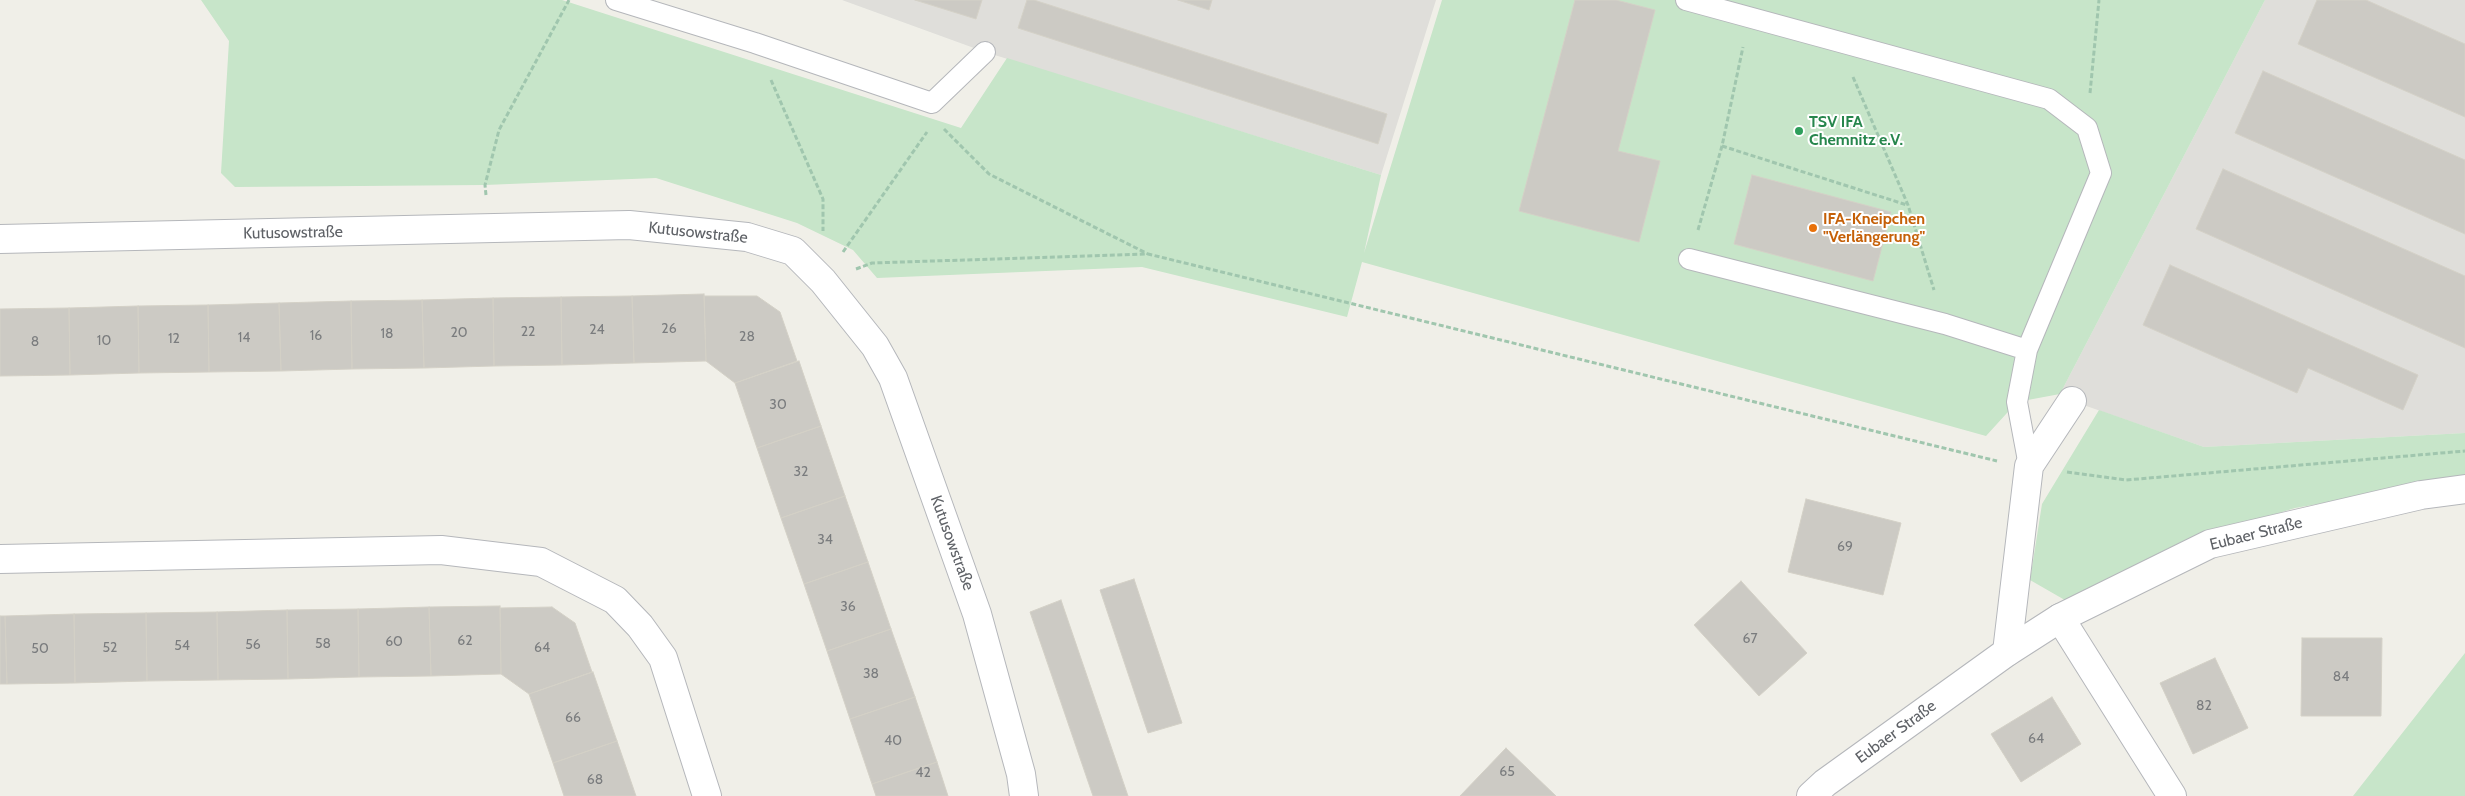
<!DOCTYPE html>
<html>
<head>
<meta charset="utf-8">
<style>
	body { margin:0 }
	canvas { display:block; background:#f0efe8 }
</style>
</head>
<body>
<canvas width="2465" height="796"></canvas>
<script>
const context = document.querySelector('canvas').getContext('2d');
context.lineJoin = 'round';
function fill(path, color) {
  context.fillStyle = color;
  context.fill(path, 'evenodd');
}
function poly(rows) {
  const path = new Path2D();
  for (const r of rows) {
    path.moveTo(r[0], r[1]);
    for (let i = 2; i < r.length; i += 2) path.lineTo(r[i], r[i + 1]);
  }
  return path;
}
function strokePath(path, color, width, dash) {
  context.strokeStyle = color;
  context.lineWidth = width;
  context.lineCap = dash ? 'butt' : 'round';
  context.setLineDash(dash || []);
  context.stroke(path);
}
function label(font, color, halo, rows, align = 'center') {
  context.font = font + ' Cabin,sans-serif';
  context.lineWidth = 4;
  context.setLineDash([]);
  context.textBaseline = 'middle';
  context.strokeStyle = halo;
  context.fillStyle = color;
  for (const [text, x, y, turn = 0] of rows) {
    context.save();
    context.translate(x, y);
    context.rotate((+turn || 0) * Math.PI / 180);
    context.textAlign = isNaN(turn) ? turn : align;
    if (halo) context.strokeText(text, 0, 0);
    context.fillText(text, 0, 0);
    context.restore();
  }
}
fill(poly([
	[842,0,1436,0,1381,175,985,52],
	[2265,0,2465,0,2465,433,2204,447,2072,401,2060,394]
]), '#dfdeda');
fill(poly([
	[201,0,562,0,961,128,1007,58,1381,175,1364,253,1442,0,2265,0,2060,394,2017,402,1986,436,1362,262,1347,317,1142,267,877,278,853,250,797,223,656,178,485,185,235,187,221,173,229,41],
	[2099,410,2204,447,2465,433,2465,480,2443,482,2295,508,2199,538,2070,603,2030,580,2042,504],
	[2465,653,2465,796,2353,796]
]), '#c7e5c9');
const building = poly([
	[915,0,982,0,976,19,915,0],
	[1027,0,1034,0,1387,114,1378,144,1018,28,1027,0],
	[1178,0,1212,0,1209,10,1178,0],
	[1575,0,1616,0,1655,10,1618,151,1660,161,1639,242,1519,211,1575,0],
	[2317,0,2366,0,2465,44,2465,117,2298,44,2317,0],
	[2263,71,2465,160,2465,234,2235,133,2263,71],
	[2223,169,2465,276,2465,348,2196,229,2223,169],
	[1752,175,1891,212,1873,281,1734,244,1752,175],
	[2170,265,2418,375,2403,410,2308,368,2297,393,2143,325,2170,265],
	[704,294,706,361,634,363,632,296,704,294],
	[632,296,634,363,562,365,561,297,632,296],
	[704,296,757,296,780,312,797,361,735,383,706,361,704,296],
	[561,297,562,365,494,366,493,298,561,297],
	[493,298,494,366,424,368,422,300,493,298],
	[422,300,424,368,352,369,351,301,422,300],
	[351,301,352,369,281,371,279,303,351,301],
	[279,303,281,371,209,372,208,305,279,303],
	[208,305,209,372,139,373,138,306,208,305],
	[138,306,139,373,70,375,69,308,138,306],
	[69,308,70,375,0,376,0,309,69,308],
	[799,361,821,426,757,448,735,383,799,361],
	[821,426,845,496,781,518,757,448,821,426],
	[845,496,868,562,804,584,781,518,845,496],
	[1806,499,1901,523,1883,595,1788,572,1806,499],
	[868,562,891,629,827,651,804,584,868,562],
	[1134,579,1182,723,1148,733,1100,590,1134,579],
	[1741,581,1807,653,1759,696,1694,625,1741,581],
	[1061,600,1128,796,1093,796,1030,612,1061,600],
	[500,606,501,674,431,676,429,607,500,606],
	[429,607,431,676,359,677,358,609,429,607],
	[552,607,575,623,592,672,529,694,501,674,500,608,552,607],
	[358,609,359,677,288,679,287,610,358,609],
	[287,610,288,679,218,680,217,612,287,610],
	[217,612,218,680,147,681,146,613,217,612],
	[146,613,147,681,75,683,74,614,146,613],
	[74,614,75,683,7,684,5,616,74,614],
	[0,616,5,616,7,684,0,684,0,616],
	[891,629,915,697,850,719,827,651,891,629],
	[2302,638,2382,638,2381,716,2301,716,2302,638],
	[2215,658,2248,728,2193,754,2160,683,2215,658],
	[593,672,617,741,553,763,529,694,593,672],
	[915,697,937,762,872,784,850,719,915,697],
	[2052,697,2081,744,2021,782,1991,734,2052,697],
	[617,741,636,796,564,796,553,763,617,741],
	[1506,748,1556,796,1460,796,1506,748],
	[937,762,948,796,876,796,872,784,937,762]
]);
fill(building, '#cccac4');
strokePath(building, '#d4d1c7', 1);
const service = poly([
	[616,0,755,43,932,103,985,52],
	[1686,0,2049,99,2087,128,2101,173,2027,350,2017,402,2029,466],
	[1689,259,1945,324,2027,350]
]);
const minor = poly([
	[0,239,629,225,747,237,793,251,823,281,875,346,893,378,977,614,1021,774,1024,796],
	[0,559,441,550,541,562,615,600,640,626,663,658,707,796],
	[2060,618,2172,796],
	[2007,652,2029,466,2072,401]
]);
const tertiary = poly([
	[1811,796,1825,783,2007,652,2060,618,2210,544,2421,495,2465,489]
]);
strokePath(service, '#b5b7bb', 22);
strokePath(minor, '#b5b7bb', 30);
strokePath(tertiary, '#b5b7bb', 30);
strokePath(poly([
	[1853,77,1908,205,1934,290],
	[771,80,823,199,823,231],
	[2090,93,2099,0],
	[944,129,989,174,1148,254],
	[1722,146,1907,205],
	[486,195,485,185,499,130,569,0],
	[1698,230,1722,146,1743,47],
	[843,252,927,132],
	[856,269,872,263,1148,254,1997,461],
	[2067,472,2126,480,2465,451]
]), '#a0c6ae', 3, [5, 2.5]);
strokePath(service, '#fff', 20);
strokePath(minor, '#fff', 28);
strokePath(tertiary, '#fff', 28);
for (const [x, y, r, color] of [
	[1799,131,5,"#2e9e5b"],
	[1813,228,5,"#e8710a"]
]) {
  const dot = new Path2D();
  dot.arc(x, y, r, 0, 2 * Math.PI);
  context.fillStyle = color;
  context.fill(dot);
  strokePath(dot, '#fff', 2);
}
label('14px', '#7a7c7e', null, [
	["26",669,329],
	["24",597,330],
	["22",528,332],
	["20",459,333],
	["18",387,334],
	["16",316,336],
	["28",747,337],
	["14",244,338],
	["12",174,339],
	["10",104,341],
	["8",35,342],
	["30",778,405],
	["32",801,472],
	["34",825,540],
	["69",1845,547],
	["36",848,607],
	["67",1750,639],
	["62",465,641],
	["60",394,642],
	["58",323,644],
	["56",253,645],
	["54",182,646],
	["52",110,648],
	["64",542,648],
	["50",40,649],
	["38",871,674],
	["84",2341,677],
	["82",2204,706],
	["66",573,718],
	["64",2036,739],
	["40",893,741],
	["65",1507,772],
	["42",923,773],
	["68",595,780]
]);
label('bold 16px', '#27864d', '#fff', [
	["TSV IFA",1809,122],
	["Chemnitz e.V.",1809,140]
], 'left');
label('bold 16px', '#c56008', '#fff', [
	["IFA-Kneipchen",1823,219],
	["\"Verlängerung\"",1823,237]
], 'left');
label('16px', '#5f6267', '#fff', [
	["Kutusowstraße",293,233,-1],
	["Kutusowstraße",698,233,6],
	["Eubaer Straße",2256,534,-14],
	["Kutusowstraße",952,543,70],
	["Eubaer Straße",1896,732,-36]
]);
</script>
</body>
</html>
